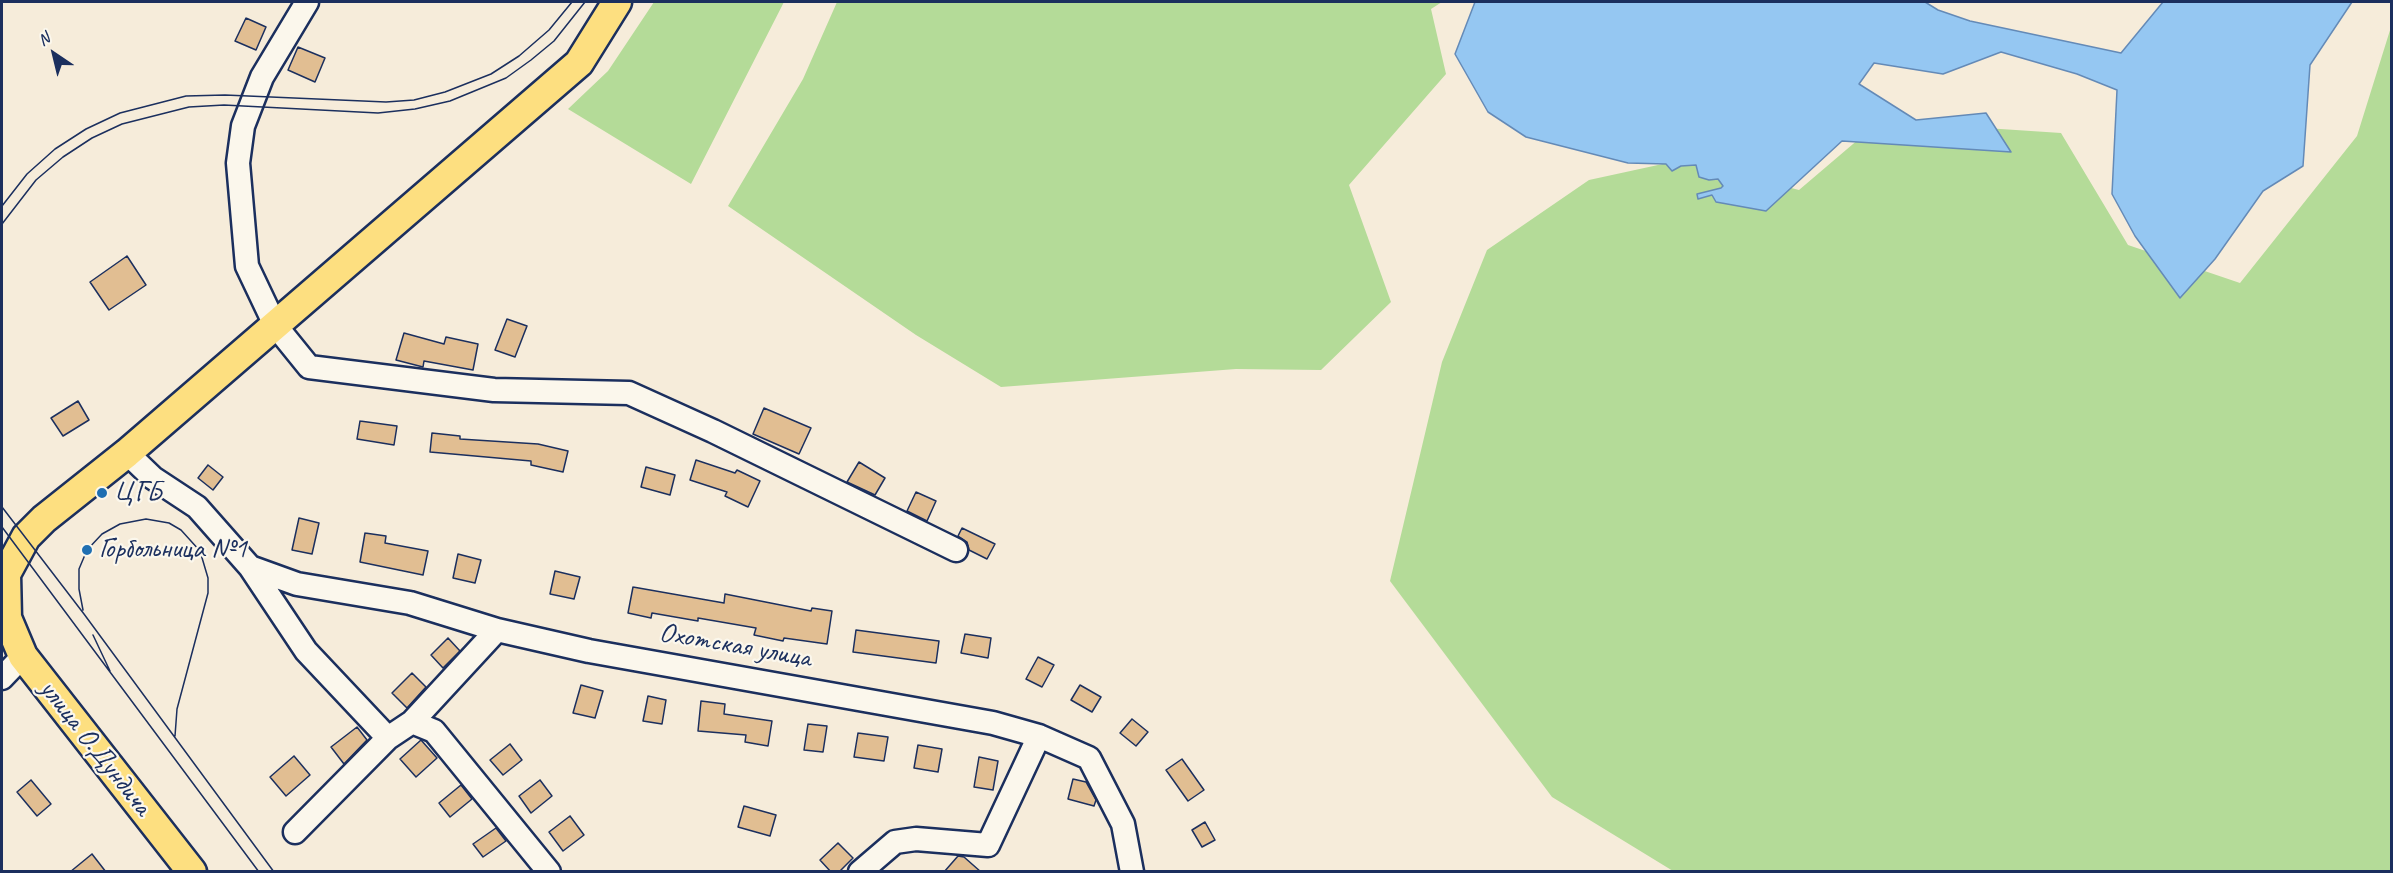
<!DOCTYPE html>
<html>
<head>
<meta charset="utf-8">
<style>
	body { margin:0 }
	#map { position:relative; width:2393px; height:873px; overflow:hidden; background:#f6ecda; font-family:Caveat,sans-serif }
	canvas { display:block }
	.frame { position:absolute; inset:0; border:3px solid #1b2f5e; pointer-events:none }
	.north { position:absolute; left:24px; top:24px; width:60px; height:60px; -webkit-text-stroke:4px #fbf7ec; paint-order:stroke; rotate:325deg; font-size:16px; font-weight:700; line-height:24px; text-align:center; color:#1b2f5e }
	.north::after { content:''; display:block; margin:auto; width:21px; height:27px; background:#1b2f5e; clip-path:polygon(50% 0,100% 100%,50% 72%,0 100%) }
</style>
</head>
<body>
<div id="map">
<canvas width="2393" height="873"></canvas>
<div class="frame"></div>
<div class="north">N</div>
</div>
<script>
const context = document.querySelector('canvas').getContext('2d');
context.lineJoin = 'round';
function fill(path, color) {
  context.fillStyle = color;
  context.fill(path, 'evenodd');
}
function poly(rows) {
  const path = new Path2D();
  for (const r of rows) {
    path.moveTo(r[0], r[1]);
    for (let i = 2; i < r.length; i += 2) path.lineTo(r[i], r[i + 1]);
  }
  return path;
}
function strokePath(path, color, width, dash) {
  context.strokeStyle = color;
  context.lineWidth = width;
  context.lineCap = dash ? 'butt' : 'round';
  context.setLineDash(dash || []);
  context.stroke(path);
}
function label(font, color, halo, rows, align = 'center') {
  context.font = font + ' Caveat,sans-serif';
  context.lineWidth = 4.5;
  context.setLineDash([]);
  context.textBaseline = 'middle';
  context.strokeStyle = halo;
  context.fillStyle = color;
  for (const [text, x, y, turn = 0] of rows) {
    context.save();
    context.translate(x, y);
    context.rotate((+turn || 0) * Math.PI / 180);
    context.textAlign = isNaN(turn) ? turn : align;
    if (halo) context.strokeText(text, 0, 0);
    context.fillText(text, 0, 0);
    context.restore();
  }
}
fill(poly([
	[654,2,784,2,691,184,568,109,608,71],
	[837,2,1442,2,1431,9,1446,74,1349,185,1391,302,1321,370,1236,369,1001,387,916,335,728,206,803,79],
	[2391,27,2391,871,1673,871,1552,797,1390,581,1442,362,1487,250,1589,180,1681,160,1799,190,1880,121,2061,133,2128,245,2240,283,2357,136]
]), '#b4db98');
const water = poly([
	[1475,2,1925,2,1938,10,1970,21,2121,53,2163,2,2352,2,2310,65,2303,166,2263,191,2215,259,2180,298,2135,236,2112,194,2117,90,2077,74,2001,52,1943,74,1874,63,1859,84,1916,120,1986,113,2011,152,1842,141,1766,211,1716,202,1712,195,1698,199,1697,194,1721,188,1723,186,1718,179,1709,180,1699,177,1696,165,1681,166,1672,171,1666,164,1628,163,1526,137,1488,112,1455,54,1475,2]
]);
fill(water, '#95c7f2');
strokePath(water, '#648ab7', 1.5);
const building = poly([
	[246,18,266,27,256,50,235,41,246,18],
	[298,47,325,58,315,82,288,70,298,47],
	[127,256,146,285,109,310,90,282,127,256],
	[507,319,527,326,515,357,495,350,507,319],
	[404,333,444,344,446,337,478,344,473,370,424,361,423,367,396,360,404,333],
	[78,401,89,420,63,436,51,418,78,401],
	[764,408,811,428,799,454,753,434,764,408],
	[360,421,397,426,394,445,357,439,360,421],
	[432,433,460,436,460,439,538,444,568,451,563,472,531,465,531,461,430,452,432,433],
	[696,460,735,473,737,470,760,481,748,507,725,496,727,492,690,480,696,460],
	[859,462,885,478,875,495,847,482,859,462],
	[208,465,223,477,213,490,198,478,208,465],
	[646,467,675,475,670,495,641,487,646,467],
	[916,492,936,501,927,521,907,511,916,492],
	[299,518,319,523,312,554,292,550,299,518],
	[962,528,995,544,987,559,969,550,967,542,958,536,962,528],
	[365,533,386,536,385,543,428,551,423,575,360,562,365,533],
	[458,554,481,560,475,583,453,578,458,554],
	[555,571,580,577,574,599,550,594,555,571],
	[633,587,724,603,725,594,811,611,812,608,832,611,827,644,784,638,783,641,754,635,756,628,698,618,698,621,652,613,651,618,628,613,633,587],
	[856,630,939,641,936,663,853,652,856,630],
	[965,634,991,638,988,658,961,653,965,634],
	[448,638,460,651,443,668,431,655,448,638],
	[1038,657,1054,665,1042,687,1026,679,1038,657],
	[412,673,426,687,407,708,392,693,412,673],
	[581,685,603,691,595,718,573,713,581,685],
	[1080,685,1101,697,1092,712,1071,700,1080,685],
	[648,696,666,700,662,724,643,721,648,696],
	[701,701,725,704,724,714,772,721,768,746,745,742,746,735,698,731,701,701],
	[1132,719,1148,732,1136,746,1120,733,1132,719],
	[808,724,827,726,823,752,804,750,808,724],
	[357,727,367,740,344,764,331,747,357,727],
	[858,733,888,737,884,761,854,757,858,733],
	[421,740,437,758,416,777,400,759,421,740],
	[510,744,522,760,503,775,490,760,510,744],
	[918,745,942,749,938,772,914,768,918,745],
	[294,756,310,775,286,796,270,777,294,756],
	[979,757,998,761,993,790,974,787,979,757],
	[1182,759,1204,790,1188,801,1166,770,1182,759],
	[1073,779,1086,782,1096,800,1094,806,1068,799,1073,779],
	[31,780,51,804,37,816,17,792,31,780],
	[540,780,552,796,531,813,519,796,540,780],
	[461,785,472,799,450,817,439,803,461,785],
	[744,806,776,815,770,836,738,827,744,806],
	[570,816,584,835,563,851,549,832,570,816],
	[1205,822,1215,840,1202,847,1192,830,1205,822],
	[496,828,506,841,483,857,473,844,496,828],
	[838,843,853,858,839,872,831,872,820,860,838,843],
	[92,854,106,872,70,872,92,854],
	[958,856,964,857,981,872,944,872,958,856]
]);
fill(building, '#e1be92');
strokePath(building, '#1b2f5e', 1.5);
const minor = poly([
	[307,2,262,77,243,126,238,163,247,266,275,325,309,367,494,390,629,393,713,431,956,550],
	[127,453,153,478,197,507,250,567,306,651,388,738,412,722,497,630],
	[250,567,297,584,410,603,497,630,589,651,993,723,1039,736,1089,758,1123,824,1132,872],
	[2,678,23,656],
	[412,722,434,731,549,872],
	[295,832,388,738],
	[860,872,895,842,916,839,988,845,1039,736]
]);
const major = poly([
	[192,872,23,656,7,618,6,574,26,537,44,519,127,453,579,63,617,2]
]);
strokePath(minor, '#1b2f5e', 27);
strokePath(major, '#1b2f5e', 33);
strokePath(minor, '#fbf7ec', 22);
strokePath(major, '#fddf80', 28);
strokePath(poly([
	[2,206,27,174,55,149,86,129,120,113,186,96,225,95,386,102,414,100,445,92,491,74,519,56,549,30,572,2],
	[2,224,36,180,63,157,92,138,122,124,189,107,224,105,378,113,415,109,450,101,506,78,531,60,554,41,585,2],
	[2,507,84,614,274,872],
	[2,527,259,872],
	[83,610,79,589,79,569,87,550,102,534,120,524,146,519,169,523,181,530,200,551,208,578,208,593,177,709,175,736],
	[93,635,110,671]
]), '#1b2f5e', 1.5);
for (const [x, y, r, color] of [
	[102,493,6,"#1f6fb2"],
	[87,550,6,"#1f6fb2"]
]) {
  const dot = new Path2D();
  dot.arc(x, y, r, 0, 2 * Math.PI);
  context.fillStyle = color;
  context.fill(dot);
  strokePath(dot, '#fbf7ec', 2);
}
label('28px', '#1b2f5e', '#fbf7ec', [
	["ЦГБ",114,493],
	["Горбольница №1",99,550]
], 'left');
label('28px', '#1b2f5e', '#fbf7ec', [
	["Охотская улица",735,646,10],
	["улица О.Дундича",95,748,52]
]);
</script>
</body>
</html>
